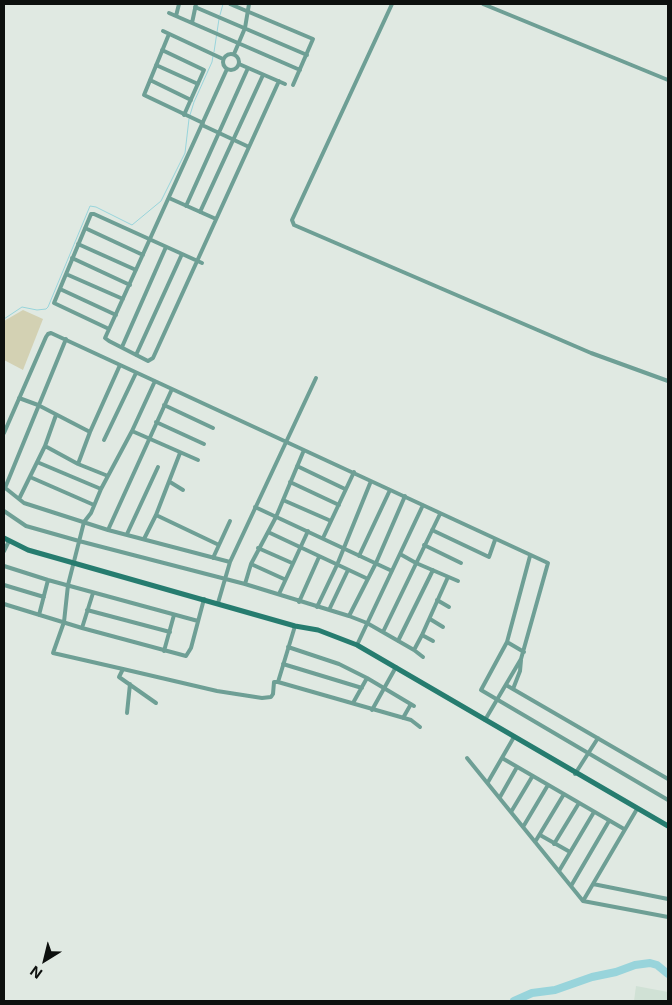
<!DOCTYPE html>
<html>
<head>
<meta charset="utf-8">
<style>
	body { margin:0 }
	#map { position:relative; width:672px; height:1005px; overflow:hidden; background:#e0e9e2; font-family:Inter,sans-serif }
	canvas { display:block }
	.frame { position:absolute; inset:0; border:5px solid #0d100e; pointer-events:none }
	.north { position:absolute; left:20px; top:935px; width:50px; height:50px; -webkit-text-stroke:4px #e0e9e2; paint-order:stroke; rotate:216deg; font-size:14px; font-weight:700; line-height:20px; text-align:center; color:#0d100e }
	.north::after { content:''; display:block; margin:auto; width:18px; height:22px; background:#0d100e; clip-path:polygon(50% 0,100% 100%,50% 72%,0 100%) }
</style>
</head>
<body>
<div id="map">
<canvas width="672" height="1005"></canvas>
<div class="frame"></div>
<div class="north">N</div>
</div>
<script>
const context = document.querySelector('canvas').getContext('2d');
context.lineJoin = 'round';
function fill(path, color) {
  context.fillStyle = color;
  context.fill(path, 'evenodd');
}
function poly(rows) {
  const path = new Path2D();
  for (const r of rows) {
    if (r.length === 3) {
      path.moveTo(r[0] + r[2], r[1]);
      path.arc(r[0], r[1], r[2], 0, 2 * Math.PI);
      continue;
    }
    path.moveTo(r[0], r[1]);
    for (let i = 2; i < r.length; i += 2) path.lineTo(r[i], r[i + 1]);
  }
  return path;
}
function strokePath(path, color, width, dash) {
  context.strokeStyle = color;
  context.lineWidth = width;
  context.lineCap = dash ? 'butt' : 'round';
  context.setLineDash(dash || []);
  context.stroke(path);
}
fill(poly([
	[636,986,668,992,668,1001,634,1001]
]), '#d0e1d5');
fill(poly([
	[23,310,43,319,23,370,4,360,4,321]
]), '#d3d1b3');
strokePath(poly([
	[220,15,223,4],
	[214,52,219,19],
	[190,115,194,102,212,62,213,56],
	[4,319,22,307,37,310,46,309,48,307,90,206,96,207,132,225,161,201,185,153,189,119]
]), '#98d4db', 1);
strokePath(poly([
	[514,1001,532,993,555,990,592,977,616,972,635,965,650,963,657,965,668,974]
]), '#98d4db', 8);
strokePath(poly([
	[230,4,313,39,293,85],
	[392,4,292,220,294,225,591,353,668,381],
	[483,4,668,80],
	[195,7,307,55],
	[169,13,300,70],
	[176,16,179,4],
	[192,23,196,4],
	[163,31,223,59],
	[169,34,144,95,203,123],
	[162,50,204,70,184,115],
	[231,62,8],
	[234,54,245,28,249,4],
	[239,64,285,84],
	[156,65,198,84],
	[227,69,105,338,109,341,148,361,153,358,279,81],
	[150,80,191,100],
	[202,125,249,147],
	[169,198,216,219],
	[186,206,248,68],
	[200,212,263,75],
	[85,228,143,255],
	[78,244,136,270],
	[72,258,130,285],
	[66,274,123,299],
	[60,289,116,315],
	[109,329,54,303,91,214,94,214,202,263],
	[122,347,166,247],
	[136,355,182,254],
	[155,381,132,431,101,489,91,513,84,522,68,585,64,622,53,653,123,669,119,677,156,703],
	[19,398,38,405,90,432],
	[164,405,213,428],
	[156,422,204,444],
	[132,431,198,460],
	[4,433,46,337,48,334,51,333,548,563,521,659,485,720],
	[104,440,136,373],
	[45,446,78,464,108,476],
	[37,462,101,489],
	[78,464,90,432,120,365],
	[297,466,345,489],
	[30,477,94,505],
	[170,482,183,490],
	[290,482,339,505],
	[4,487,24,503,108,530,230,562],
	[5,488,66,339],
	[19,499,45,446,56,415],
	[283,500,331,521],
	[255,507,392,571],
	[4,511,26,526,79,541,245,584,349,616,367,623,414,650,423,657],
	[156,515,219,545],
	[108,530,172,389],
	[432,530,489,557,495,540],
	[268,532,368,579],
	[127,534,158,467],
	[323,538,354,472],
	[144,539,156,515,180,453],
	[424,545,461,563],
	[258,548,292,563],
	[4,551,9,541],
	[400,554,416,563,458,581],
	[359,556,390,490],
	[530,556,507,642,481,690,668,800],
	[213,558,230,521],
	[251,564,284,579],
	[4,566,48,580,198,621],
	[245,584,251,564,276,517,304,450],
	[4,585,44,597],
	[279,594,308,531],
	[437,600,449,607],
	[299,602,319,557],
	[218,603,230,562,316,378],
	[4,604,82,628,186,656,191,648,204,599],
	[317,607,337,565,371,481],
	[87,610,170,632],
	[329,610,348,570],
	[39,615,48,580],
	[349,616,376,563,405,496],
	[430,619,443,627],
	[295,626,278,682,411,720,420,727],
	[82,628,93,593],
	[383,632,440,514],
	[422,635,433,641],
	[398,641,433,570],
	[507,642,524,652],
	[357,645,423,505],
	[288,647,339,664,367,678,414,706],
	[414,650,422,635,448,577],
	[164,651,174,615],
	[283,664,362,688],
	[123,669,217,691,262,698,271,697,273,694,274,682,278,682],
	[506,685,668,779],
	[513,689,520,671,521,660],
	[353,703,367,678],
	[372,710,396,667],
	[127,713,130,684],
	[403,718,411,704],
	[467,758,583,901,668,917],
	[502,758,624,829],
	[575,774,598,738],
	[488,782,514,737],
	[500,797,517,767],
	[511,812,532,777],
	[523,827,548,785],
	[540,835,570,852],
	[535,842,564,794],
	[554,844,579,803],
	[559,871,594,812],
	[593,884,668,899],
	[571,886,609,821],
	[583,901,637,809]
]), '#6e9f95', 4);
strokePath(poly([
	[4,538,28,550,295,626,318,630,357,645,668,826]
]), '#267c6f', 5);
</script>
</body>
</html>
